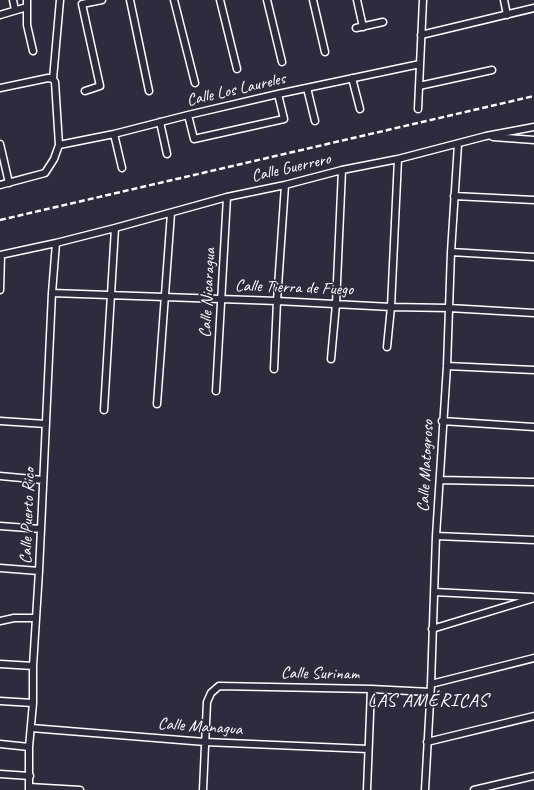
<!DOCTYPE html>
<html>
<head>
<meta charset="utf-8">
<style>
	body { margin:0 }
	canvas { display:block; background:#2f2a3d }
</style>
</head>
<body>
<canvas width="534" height="790"></canvas>
<script>
const context = document.querySelector('canvas').getContext('2d');
context.lineJoin = 'round';
function poly(rows) {
  const path = new Path2D();
  for (const r of rows) {
    path.moveTo(r[0], r[1]);
    for (let i = 2; i < r.length; i += 2) path.lineTo(r[i], r[i + 1]);
  }
  return path;
}
function strokePath(path, color, width, dash) {
  context.strokeStyle = color;
  context.lineWidth = width;
  context.lineCap = dash ? 'butt' : 'round';
  context.setLineDash(dash || []);
  context.stroke(path);
}
function label(font, color, halo, rows, align = 'center') {
  context.font = font + ' Caveat,sans-serif';
  context.lineWidth = 3;
  context.setLineDash([]);
  context.textBaseline = 'middle';
  context.strokeStyle = halo;
  context.fillStyle = color;
  for (const [text, x, y, turn = 0] of rows) {
    context.save();
    context.translate(x, y);
    context.rotate((+turn || 0) * Math.PI / 180);
    context.textAlign = isNaN(turn) ? turn : align;
    if (halo) context.strokeText(text, 0, 0);
    context.fillText(text, 0, 0);
    context.restore();
  }
}
const street = poly([
	[13,0,15,10],
	[27,0,27,25,33,51],
	[130,0,149,91],
	[174,0,195,83],
	[220,0,237,69],
	[267,0,282,62],
	[313,0,325,52],
	[357,0,363,27],
	[504,0,507,15],
	[0,15,27,7],
	[356,28,383,22],
	[421,35,534,8],
	[352,78,360,109],
	[53,79,60,0],
	[419,86,492,70],
	[0,88,48,78,53,79,55,82,59,145,54,159,45,173,0,185],
	[307,88,315,121],
	[85,91,100,86,82,4,102,0],
	[418,109,423,0],
	[188,115,194,139,284,119,278,94],
	[160,122,167,154],
	[114,134,122,168],
	[493,137,534,140],
	[0,144,9,183],
	[59,145,114,134,188,115,278,94,420,64],
	[454,196,534,200],
	[451,252,534,257],
	[0,255,56,243,115,228,227,197,285,185,342,170,398,159,486,136,534,127],
	[0,290,1,255],
	[52,293,277,301,391,307,449,308,534,313],
	[387,347,391,307,398,159],
	[331,359,336,304,342,170],
	[447,366,534,370],
	[274,369,277,301,285,185],
	[216,391,227,197],
	[157,404,171,213],
	[104,410,115,228],
	[0,421,46,424],
	[442,421,534,427],
	[0,476,43,480],
	[440,480,534,482],
	[0,526,41,529],
	[436,536,534,540],
	[0,568,39,571],
	[434,592,532,597],
	[0,621,14,618,36,618],
	[432,629,534,598],
	[0,664,33,666],
	[431,684,534,658],
	[0,701,33,703],
	[31,728,205,742,368,749],
	[427,742,534,716],
	[0,744,29,747],
	[0,774,30,776],
	[29,787,80,790],
	[29,790,29,747,33,703,33,666,39,571,41,529,52,293,56,243],
	[203,790,207,702,211,693,219,686,371,689,430,692],
	[367,790,371,689],
	[425,790,431,684,436,536,447,366,451,252,458,144],
	[474,790,534,776]
]);
strokePath(street, '#fff', 9);
strokePath(street, '#2f2a3d', 6);
strokePath(poly([
	[0,220,534,96]
]), '#fff', 2.5, [6, 3]);
label('17px', '#fff', '#2f2a3d', [
	["Calle Los Laureles",236,90,-13],
	["Calle Guerrero",291,168,-13],
	["Calle Tierra de Fuego",294,288,2],
	["Calle Nicaragua",208,293,-87],
	["Calle Matogroso",426,466,-87],
	["Calle Puerto Rico",28,516,-88],
	["Calle Surinam",320,674,1],
	["Calle Managua",200,727,4]
]);
context.letterSpacing = '1px';
label('19px', '#fff', '#2f2a3d', [
	["LAS AMÉRICAS",428,701]
]);
context.letterSpacing = '0px';
</script>
</body>
</html>
